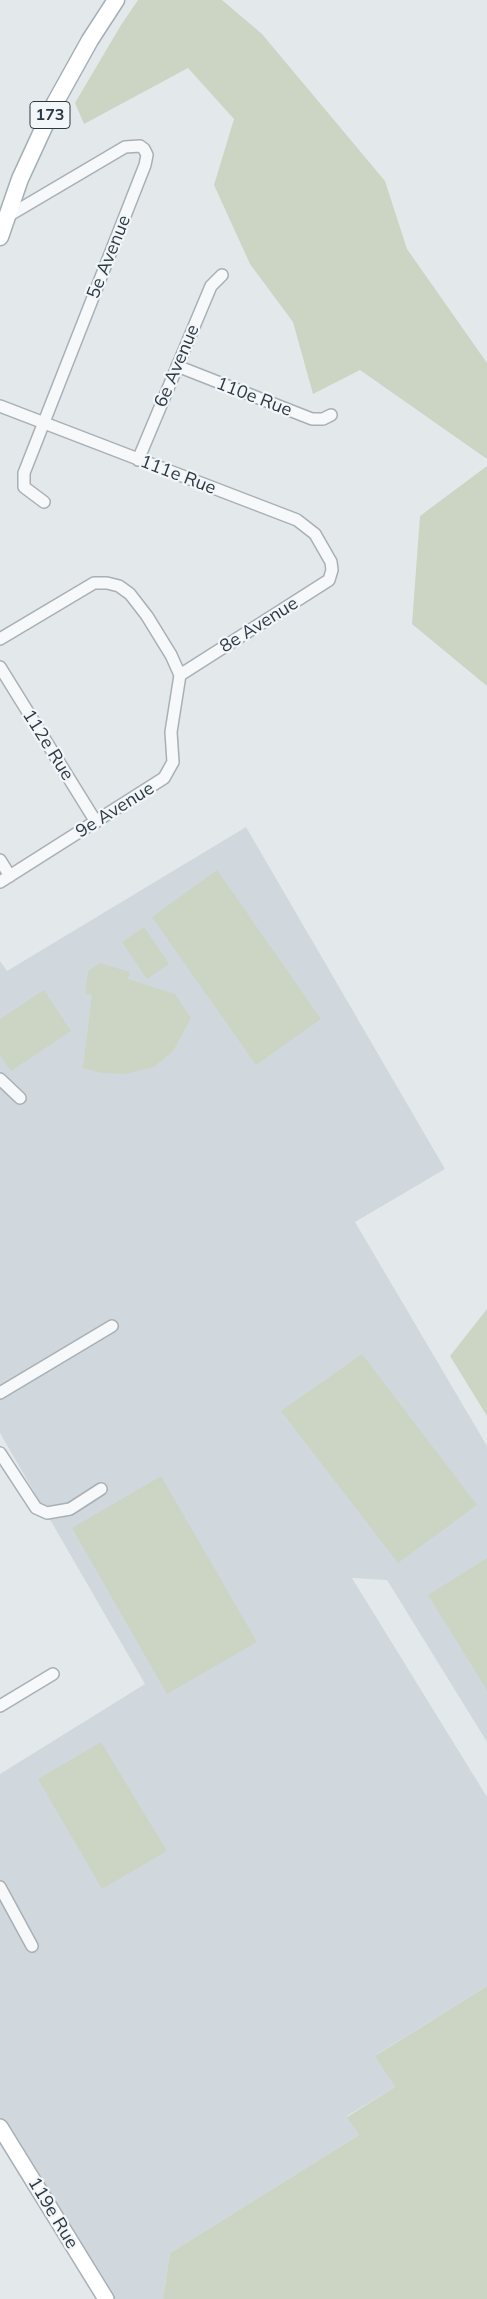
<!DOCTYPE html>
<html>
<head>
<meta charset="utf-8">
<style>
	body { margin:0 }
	canvas { display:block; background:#e3e8eb }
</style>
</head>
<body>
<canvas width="487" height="2299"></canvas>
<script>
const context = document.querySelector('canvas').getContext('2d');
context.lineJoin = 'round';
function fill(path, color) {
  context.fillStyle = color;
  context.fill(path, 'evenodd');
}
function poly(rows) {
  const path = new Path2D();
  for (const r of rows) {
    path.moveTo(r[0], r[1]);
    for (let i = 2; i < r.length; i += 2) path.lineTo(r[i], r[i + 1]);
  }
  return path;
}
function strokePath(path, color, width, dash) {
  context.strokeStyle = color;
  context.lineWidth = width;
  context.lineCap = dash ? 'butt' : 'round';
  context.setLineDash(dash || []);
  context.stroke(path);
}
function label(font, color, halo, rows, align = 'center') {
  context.font = font + ' Mulish,sans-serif';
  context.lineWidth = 4.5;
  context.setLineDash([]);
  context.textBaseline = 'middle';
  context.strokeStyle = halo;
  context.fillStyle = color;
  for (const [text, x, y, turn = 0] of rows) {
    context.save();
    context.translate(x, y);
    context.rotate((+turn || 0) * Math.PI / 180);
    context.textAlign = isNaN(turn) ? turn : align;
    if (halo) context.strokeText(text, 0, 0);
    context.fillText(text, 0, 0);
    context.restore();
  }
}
fill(poly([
	[246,827,445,1169,355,1222,487,1446,487,1742,387,1580,352,1578,487,1797,487,1986,376,2055,395,2087,347,2116,359,2135,170,2253,163,2299,106,2299,0,2126,0,1774,145,1684,0,1433,0,961,7,971]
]), '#d1d8dd');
fill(poly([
	[138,0,222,0,262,34,385,181,407,249,487,363,487,459,360,370,313,394,293,322,250,264,214,185,234,119,188,68,84,124,75,103,121,25],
	[487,466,487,686,412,624,420,516],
	[217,870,321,1019,256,1065,152,917],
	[144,927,169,964,147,979,122,942],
	[100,963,130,972,128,979,175,994,191,1018,173,1051,154,1067,126,1074,100,1073,83,1068,92,995,85,994,88,971],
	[44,990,71,1031,11,1071,0,1055,0,1019],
	[487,1309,487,1416,450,1356],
	[362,1354,477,1505,398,1563,281,1411],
	[161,1476,257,1642,167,1694,72,1528],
	[487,1558,487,1690,428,1595],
	[101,1742,167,1851,102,1889,38,1779],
	[487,1986,487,2299,163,2299,170,2253,359,2135,347,2117,395,2087,375,2056]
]), '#ccd5c4');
const street = poly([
	[8,216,125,147,140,146,144,149,147,155,145,165,24,473,24,487,44,502],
	[177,366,312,419,323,419,331,415],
	[0,406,297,520,315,534,331,562,332,570,329,580,180,675],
	[138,460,211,286,222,275],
	[0,639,94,583,107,583,119,586,130,594,147,616,171,655,180,675,171,732,173,762,164,778,0,882],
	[0,667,96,822],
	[0,860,10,876],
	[0,1079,20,1098],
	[0,1393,112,1326],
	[0,1453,36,1508,47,1513,70,1509,101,1489],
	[0,1706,53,1674],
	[0,1887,32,1946]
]);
const secondary = poly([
	[0,2127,106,2299]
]);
const primary = poly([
	[0,237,20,179,55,103,90,40,116,0]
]);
strokePath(street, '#a8b0b6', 14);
strokePath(secondary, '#a8b0b6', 18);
strokePath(primary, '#a3afb7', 19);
strokePath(street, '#f6f8f9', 11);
strokePath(secondary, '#fff', 15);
strokePath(primary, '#fff', 16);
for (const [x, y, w] of [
	[50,115,40]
]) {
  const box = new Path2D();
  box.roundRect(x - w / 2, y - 13.5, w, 27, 4);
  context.fillStyle = '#f3f6f8';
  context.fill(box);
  strokePath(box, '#2b3944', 1);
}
label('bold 16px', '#2b3944', null, [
	["173",50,115]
]);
label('18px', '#2b3944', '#f3f6f8', [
	["5e Avenue",109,257,-68],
	["6e Avenue",177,366,-67],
	["110e Rue",254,397,21],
	["111e Rue",178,475,21],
	["8e Avenue",259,625,-32],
	["112e Rue",48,745,58],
	["9e Avenue",115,810,-32],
	["119e Rue",53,2213,59]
]);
</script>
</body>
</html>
